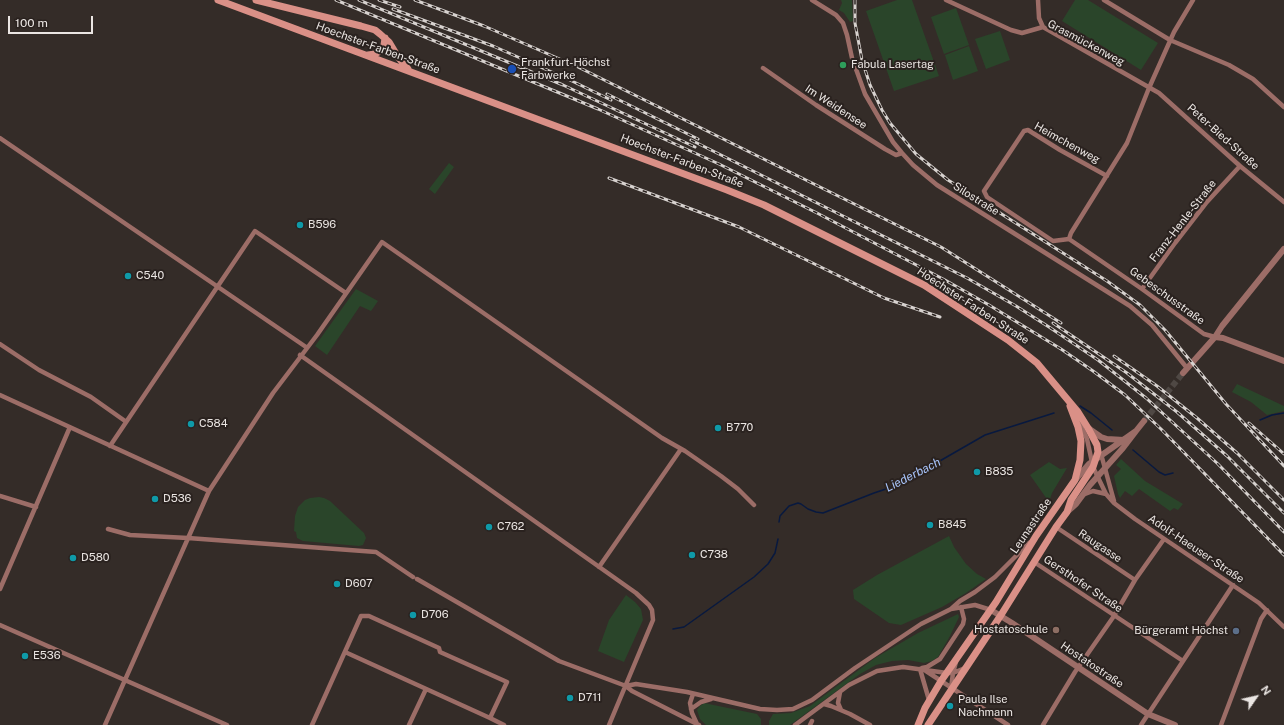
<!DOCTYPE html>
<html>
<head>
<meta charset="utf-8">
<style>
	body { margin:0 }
	#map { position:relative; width:1284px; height:725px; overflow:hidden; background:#342c28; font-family:"Public Sans",sans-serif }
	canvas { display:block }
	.north { position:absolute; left:1236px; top:677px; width:40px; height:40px; -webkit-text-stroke:3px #2a221f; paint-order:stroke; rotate:56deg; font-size:11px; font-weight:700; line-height:16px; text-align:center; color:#ebe6e3 }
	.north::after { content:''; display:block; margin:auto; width:14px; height:18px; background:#ebe6e3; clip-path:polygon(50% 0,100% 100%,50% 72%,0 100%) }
	.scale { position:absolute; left:8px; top:16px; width:85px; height:18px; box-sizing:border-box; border:2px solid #ebe6e3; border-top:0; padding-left:5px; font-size:12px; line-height:14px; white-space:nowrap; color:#ebe6e3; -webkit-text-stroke:3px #2a221f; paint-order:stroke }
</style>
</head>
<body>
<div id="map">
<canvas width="1284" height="725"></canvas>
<div class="north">N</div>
<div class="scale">100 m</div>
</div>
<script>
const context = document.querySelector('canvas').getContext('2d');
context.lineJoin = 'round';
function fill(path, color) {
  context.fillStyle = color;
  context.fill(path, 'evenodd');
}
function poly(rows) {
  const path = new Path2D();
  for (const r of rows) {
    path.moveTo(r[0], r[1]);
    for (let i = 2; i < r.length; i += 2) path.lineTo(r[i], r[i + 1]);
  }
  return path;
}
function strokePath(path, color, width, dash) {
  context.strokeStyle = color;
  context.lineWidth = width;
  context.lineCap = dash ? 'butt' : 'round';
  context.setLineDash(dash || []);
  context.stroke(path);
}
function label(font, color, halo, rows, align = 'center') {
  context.font = font + ' "Public Sans",sans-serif';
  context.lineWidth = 4;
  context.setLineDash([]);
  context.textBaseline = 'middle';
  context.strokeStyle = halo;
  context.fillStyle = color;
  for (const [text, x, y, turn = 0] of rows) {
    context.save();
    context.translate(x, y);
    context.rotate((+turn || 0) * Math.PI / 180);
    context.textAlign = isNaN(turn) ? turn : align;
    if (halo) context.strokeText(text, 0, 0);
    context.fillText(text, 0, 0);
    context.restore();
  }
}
fill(poly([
	[841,0,852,0,853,21,850,22,844,13,839,10,842,3],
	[897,0,912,0,939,76,894,91,866,11],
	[1075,0,1088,0,1158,43,1141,70,1062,21],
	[956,8,969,45,944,54,931,17],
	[1000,31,1010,60,986,69,975,39],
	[969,46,978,71,953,80,945,55],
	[449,163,454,167,435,194,429,189],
	[356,289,378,301,371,311,360,306,327,355,315,346],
	[1237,384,1284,406,1284,411,1267,415,1251,402,1232,392],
	[1121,459,1145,481,1183,504,1178,510,1174,508,1170,511,1139,489,1132,496,1125,491,1120,498,1118,494,1114,476,1121,469,1116,465],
	[1049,462,1060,469,1067,468,1052,493,1049,502,1030,475],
	[319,497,324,498,330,501,364,533,366,538,363,545,359,546,303,541,297,538,296,532,294,531,295,516,298,507,305,500,310,498],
	[949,536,954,547,966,564,977,574,986,579,966,593,942,607,901,625,889,623,854,599,853,590,877,575],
	[626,595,635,602,641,609,643,620,624,662,598,651,609,620],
	[958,614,959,617,950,636,938,657,932,661,924,663,908,660,892,661,876,665,860,674,790,725,769,725,769,721,773,714,791,713,810,706,875,658,918,633],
	[704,703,757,714,761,719,761,725,706,725,700,719,697,710,700,706]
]), '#2a452a');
strokePath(poly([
	[1080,406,1091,413,1112,430],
	[1260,420,1272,415,1284,413],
	[1133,450,1159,472,1165,475,1173,473],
	[779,522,780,516,789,506,798,503,801,504,808,509,816,512,823,513,874,493,898,485,985,435,1054,413],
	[673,629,684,627,754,577,768,564,775,553,778,539]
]), '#08193f', 1.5);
strokePath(poly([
	[1144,421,1183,373]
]), '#4f4844', 6, [6, 3]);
strokePath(poly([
	[812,0,836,15,843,23,847,35,852,58,865,94,893,142,902,153,913,165,937,185,1130,306,1152,325,1187,368],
	[946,0,1011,30,1022,33,1043,27,1159,93,1240,166,1284,202],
	[1038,0,1039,18,1043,27],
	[1104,0,1170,40,1229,65,1253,79,1284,107],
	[763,68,816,105,885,149,896,155,902,153],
	[0,138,306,347],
	[1069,239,1071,233,1127,143,1149,88,1174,32,1193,0],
	[1069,239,1053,241,987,197,984,191,1024,131,1028,130,1060,150,1107,176],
	[1069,239,1142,289,1204,334,1215,337],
	[1142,289,1175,243,1206,203,1240,166],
	[0,344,39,370,91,397,125,421],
	[300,355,636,593,649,605,652,610,653,620,609,725],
	[0,395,209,491],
	[1079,422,1087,439,1093,467,1106,494,1114,503,1135,519,1259,603,1284,627],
	[110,446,255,231,346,293],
	[1101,454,1114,501],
	[1085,494,1093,491,1106,494],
	[0,496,36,507],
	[1056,527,1135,580],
	[108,529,130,535,188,538,376,552,413,577],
	[1034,562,1183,661],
	[599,567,681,449],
	[417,579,559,661,626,686,632,691,699,725],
	[0,589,70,427],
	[951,609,975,605,991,610],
	[0,625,227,725],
	[922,668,927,667,940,659,963,624,964,619,961,607],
	[920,669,929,700],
	[926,671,1008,725],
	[626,686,636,684,687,692,760,709,777,710,793,709,812,700,855,668,921,624,951,609,960,601,975,592,995,577,1029,543],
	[951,688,953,673,956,662],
	[840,692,838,703,841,710],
	[693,694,690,703,692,713,697,724],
	[824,704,831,706,850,714,870,725],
	[691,709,701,702,711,699],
	[490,718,504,725],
	[105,725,209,491,273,393,317,335,382,242,662,438,685,451,721,476,738,489,754,505],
	[312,725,361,616,369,616,439,648,440,652,507,682,490,718,345,652],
	[409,725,426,689],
	[795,725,849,685,877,671,903,667,947,673,953,673,965,668],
	[810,725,812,721],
	[1043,725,1075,672,1114,616,1135,580,1164,539],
	[1141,725,1233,585],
	[1221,725,1261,619,1267,610]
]), '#9c6d67', 4.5);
strokePath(poly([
	[1215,337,1223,338,1284,361],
	[1183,373,1215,337,1222,326,1284,249],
	[1088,428,1101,437,1107,439,1124,440],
	[1076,479,1089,464,1136,431,1144,421],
	[1067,512,1076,504,1090,485,1123,448,1136,431],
	[991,610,1012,623,1148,714,1175,725]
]), '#9c6d67', 6);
strokePath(poly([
	[218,0,727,190,764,205,924,285,1008,340,1037,363,1078,412,1088,428,1097,445,1098,452,1093,467,1071,500,1067,512,1056,527,1001,615,928,725],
	[256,0,361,26,375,30,380,34,389,42,398,57,408,69],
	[368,55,375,54,380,51,384,45,385,38],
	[918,725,925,708,941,681,996,602,1036,536,1075,480,1080,460,1081,441,1078,427,1070,406]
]), '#da9087', 7);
const rail = poly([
	[336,0,598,109,719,164,817,213,945,280,989,305,1061,349,1093,371,1125,395,1161,429,1284,555],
	[359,0,563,85,695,147],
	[379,0,400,7],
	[415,0,484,26,578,67,941,247,1061,323],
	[855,0,855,23,858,39,862,60,870,85,882,110,890,123,916,154,948,180,1107,281,1140,305,1165,330,1226,404,1284,466],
	[393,9,493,46,572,81,611,100],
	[607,94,698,139],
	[691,140,967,278,1016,306,1049,327,1098,360,1146,398,1218,464,1284,532],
	[609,178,739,227,884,298,940,317],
	[1053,323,1127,373,1177,412,1227,456,1284,513],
	[1114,356,1157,386,1197,418,1237,453,1284,500],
	[1249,423,1284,454]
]);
strokePath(rail, '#d7d2cf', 3);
strokePath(rail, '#2a221f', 1.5, [4.5]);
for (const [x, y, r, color] of [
	[843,65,4,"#2e9e5b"],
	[512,69,5,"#1a4fb4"],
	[300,225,4,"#0f9aa8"],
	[128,276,4,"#0f9aa8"],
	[191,424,4,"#0f9aa8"],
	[718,428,4,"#0f9aa8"],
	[977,472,4,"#0f9aa8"],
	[155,499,4,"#0f9aa8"],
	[930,525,4,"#0f9aa8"],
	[489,527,4,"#0f9aa8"],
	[692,555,4,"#0f9aa8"],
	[73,558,4,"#0f9aa8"],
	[337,584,4,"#0f9aa8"],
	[413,615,4,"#0f9aa8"],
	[1056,630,4,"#8d6e63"],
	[1236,631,4,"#5c6f8a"],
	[25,656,4,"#0f9aa8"],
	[570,698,4,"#0f9aa8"],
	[950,706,4,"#0f9aa8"]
]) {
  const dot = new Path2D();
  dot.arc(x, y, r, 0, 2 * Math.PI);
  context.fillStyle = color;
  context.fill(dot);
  strokePath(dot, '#2a221f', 1.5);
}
label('11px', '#ebe6e3', '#2a221f', [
	["Grasmückenweg",1086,43,28],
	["Hoechster-Farben-Straße",378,48,20],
	["Im Weidensee",836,107,33],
	["Peter-Bied-Straße",1223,137,42],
	["Heimchenweg",1067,143,29],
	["Hoechster-Farben-Straße",682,161,21],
	["Silostraße",976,199,32],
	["Franz-Henle-Straße",1183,221,-52],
	["Gebeschusstraße",1167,296,36],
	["Hoechster-Farben-Straße",973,306,33],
	["Leunastraße",1031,526,-56],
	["Raugasse",1100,546,34],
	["Adolf-Haeuser-Straße",1196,549,34],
	["Gersthofer Straße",1083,584,34],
	["Hostatostraße",1092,665,34]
]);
label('11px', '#ebe6e3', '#2a221f', [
	["Frankfurt-Höchst",521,63],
	["Farbwerke",521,76],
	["Fabula Lasertag",851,65],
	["B596",308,225],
	["C540",136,276],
	["C584",199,424],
	["B770",726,428],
	["B835",985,472],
	["D536",163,499],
	["B845",938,525],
	["C762",497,527],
	["C738",700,555],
	["D580",81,558],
	["D607",345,584],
	["D706",421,615],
	["Hostatoschule",1048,630,"right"],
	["Bürgeramt Höchst",1228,631,"right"],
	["E536",33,656],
	["D711",578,698],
	["Paula Ilse",958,700],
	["Nachmann",958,713]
], 'left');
label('italic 12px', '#a9c6fd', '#2a221f', [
	["Liederbach",913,475,-27]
]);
</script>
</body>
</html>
